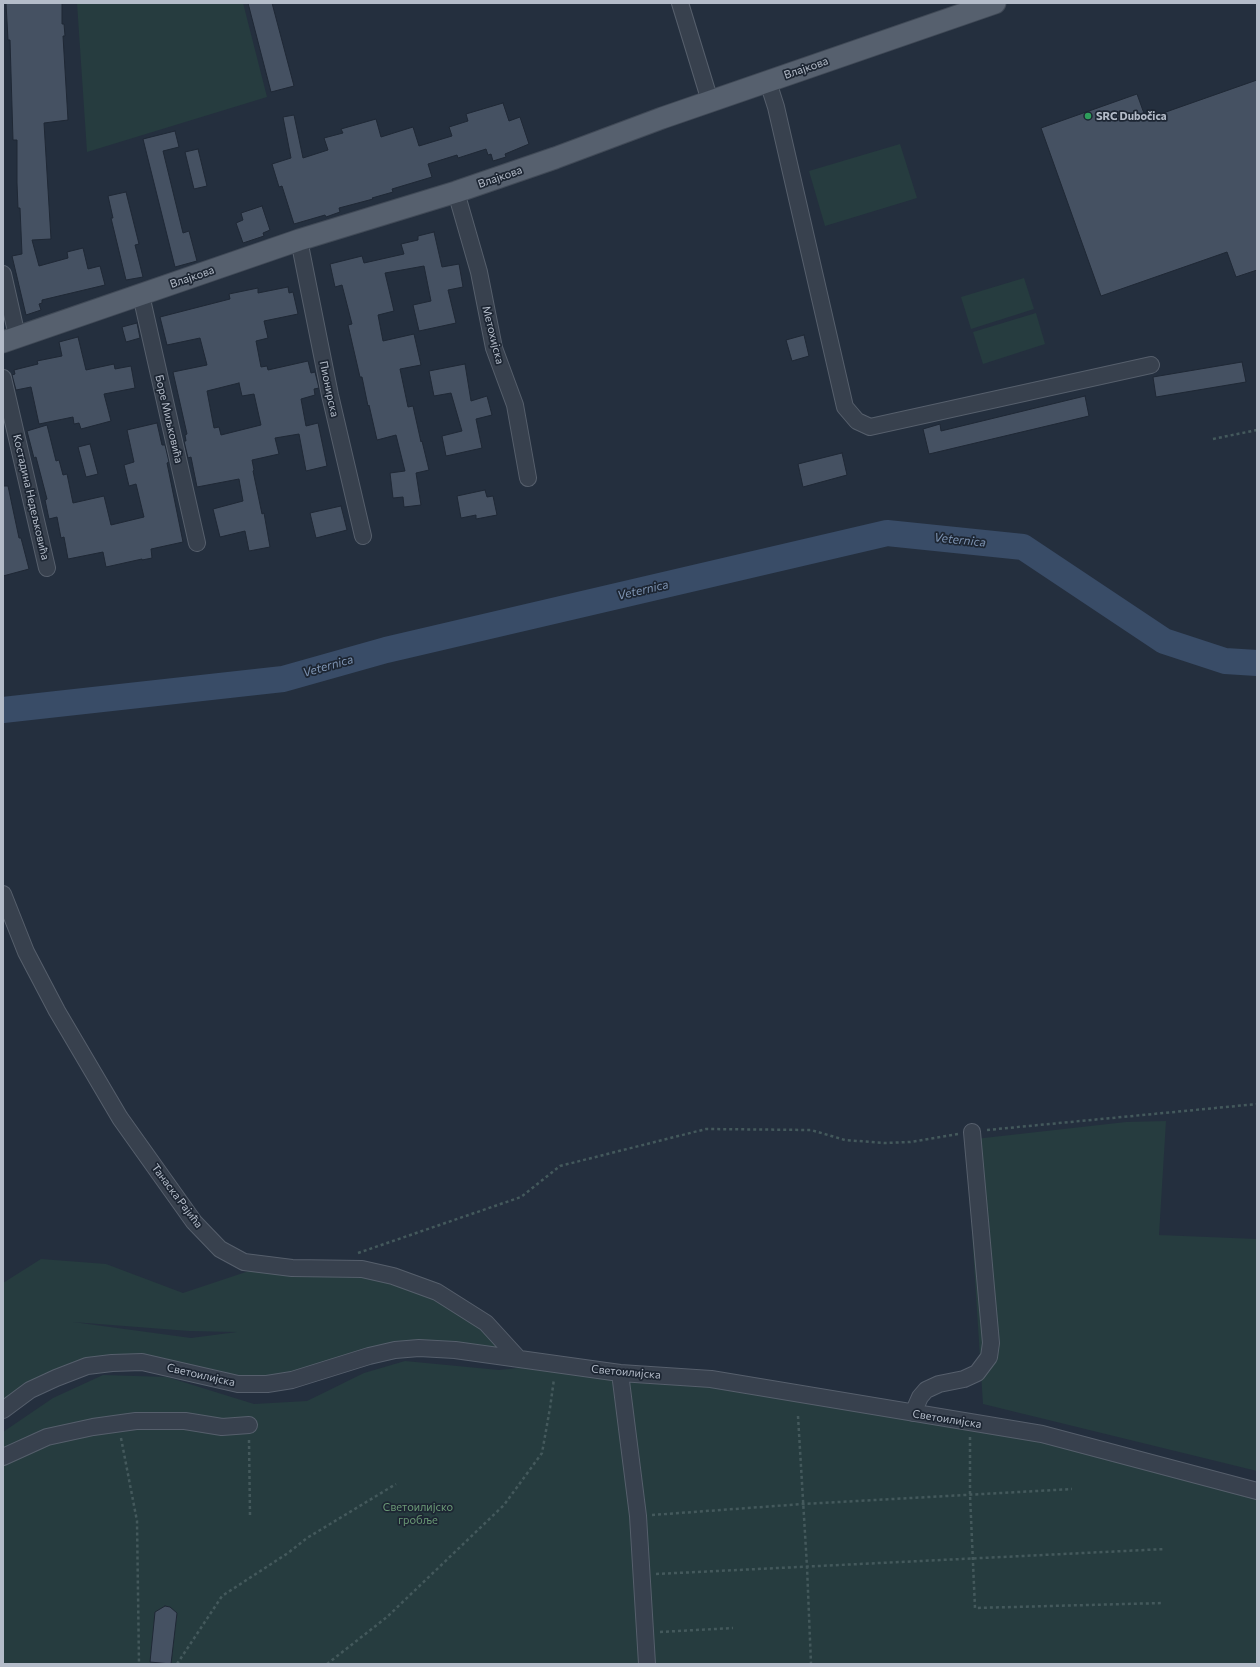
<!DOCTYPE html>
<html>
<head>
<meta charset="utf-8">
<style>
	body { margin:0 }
	#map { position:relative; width:1260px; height:1667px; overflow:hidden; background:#242f3e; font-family:Commissioner,sans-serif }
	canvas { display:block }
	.frame { position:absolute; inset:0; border:4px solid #b4bcc9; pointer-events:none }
</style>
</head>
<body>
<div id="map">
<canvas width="1260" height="1667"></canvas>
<div class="frame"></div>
</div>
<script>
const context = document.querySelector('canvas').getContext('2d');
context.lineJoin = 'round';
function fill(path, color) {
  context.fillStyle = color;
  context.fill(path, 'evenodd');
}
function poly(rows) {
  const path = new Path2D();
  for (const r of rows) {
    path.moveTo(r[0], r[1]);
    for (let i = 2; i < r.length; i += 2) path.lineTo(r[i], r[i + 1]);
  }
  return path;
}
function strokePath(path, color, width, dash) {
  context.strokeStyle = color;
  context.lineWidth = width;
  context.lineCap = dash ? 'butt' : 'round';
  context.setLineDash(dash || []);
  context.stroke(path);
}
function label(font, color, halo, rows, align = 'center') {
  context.font = font + ' Commissioner,sans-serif';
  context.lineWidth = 3.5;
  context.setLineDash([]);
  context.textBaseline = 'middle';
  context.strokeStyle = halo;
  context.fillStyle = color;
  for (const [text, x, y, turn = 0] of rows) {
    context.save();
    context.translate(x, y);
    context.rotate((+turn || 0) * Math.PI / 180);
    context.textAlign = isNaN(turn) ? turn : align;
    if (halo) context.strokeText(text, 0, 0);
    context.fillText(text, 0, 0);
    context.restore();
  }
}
fill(poly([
	[77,3,243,3,267,97,87,152],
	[900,144,917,198,825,226,809,171],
	[1024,278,1034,309,971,329,961,297],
	[1036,313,1045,344,983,364,973,332],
	[1166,1121,1159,1235,1257,1239,1257,1471,983,1404,966,1140,1126,1122],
	[41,1259,106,1264,183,1293,267,1265,362,1269,437,1292,518,1358,419,1348,267,1384,175,1368,87,1366,3,1410,3,1283],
	[73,1322,189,1331,237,1332,191,1338],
	[405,1361,499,1370,555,1364,1042,1434,1257,1491,1257,1664,3,1664,3,1432,53,1398,103,1375,167,1377,254,1404,307,1401,364,1373]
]), '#263c3f');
strokePath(poly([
	[3,710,283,679,386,650,887,533,1023,547,1164,641,1225,661,1257,663]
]), '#394c67', 26);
const building = poly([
	[6,3,62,3,62,24,64,24,65,36,63,36,68,120,44,123,51,239,32,240,39,266,68,258,67,252,83,248,88,269,100,266,105,285,42,300,42,303,39,304,41,310,26,315,12,256,22,254,20,208,18,208,17,183,17,140,13,140,10,40,8,40,6,3],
	[248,3,272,3,294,86,271,92,248,3],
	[1257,80,1257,270,1236,277,1227,252,1101,296,1041,128,1137,94,1146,119,1257,80],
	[503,103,509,121,520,117,529,144,505,154,506,157,493,161,491,154,488,155,486,149,458,158,457,155,428,164,432,177,392,189,393,192,372,198,373,199,339,208,340,212,326,217,325,215,294,224,282,186,279,187,272,164,291,158,283,117,294,115,303,158,328,150,324,138,343,133,341,129,376,119,381,137,413,127,419,146,452,136,449,127,468,121,466,114,503,103],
	[175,131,179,147,163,151,183,233,189,231,197,261,175,267,143,139,175,131],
	[198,149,207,186,194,189,185,152,198,149],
	[126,192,139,244,135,245,143,277,126,280,111,218,113,218,108,196,126,192],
	[262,206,270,230,263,233,264,236,243,243,236,223,243,220,241,213,262,206],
	[434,232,442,267,459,264,463,287,448,290,456,323,419,331,413,305,431,301,424,266,385,273,394,311,378,315,383,341,414,334,421,365,400,369,408,407,413,406,421,442,422,441,429,470,416,473,421,505,404,507,403,497,393,498,390,473,405,471,396,435,377,440,369,405,368,406,362,377,360,377,348,325,352,324,342,285,335,287,330,264,362,256,364,263,404,254,401,244,418,240,418,236,434,232],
	[288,287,289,293,293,292,298,314,264,321,268,338,256,341,261,367,267,366,268,370,308,361,311,373,315,372,319,388,314,389,315,395,301,399,306,426,318,423,327,466,306,471,299,434,275,438,279,454,252,460,254,470,253,471,262,514,264,513,270,547,249,551,245,531,220,537,213,509,243,501,239,479,197,487,191,457,188,458,184,441,186,441,185,435,187,434,173,372,207,365,200,338,167,345,160,317,230,299,229,294,258,288,258,293,288,287],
	[239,383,242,396,254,394,261,425,221,435,219,427,214,428,207,391,239,383],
	[137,323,140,338,126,342,122,327,137,323],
	[804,335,809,356,792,361,786,340,804,335],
	[78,337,86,370,114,364,115,369,131,366,135,388,104,394,111,421,81,429,79,423,74,424,73,417,39,424,31,387,16,390,12,375,15,374,14,370,38,364,37,361,62,356,59,342,78,337],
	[1242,362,1246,382,1156,397,1153,377,1242,362],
	[465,364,471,401,487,396,492,415,476,419,482,448,446,456,442,436,462,431,451,393,434,396,429,371,465,364],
	[1085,396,1089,416,929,454,923,429,940,424,941,431,1085,396],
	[157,423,162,445,165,445,169,462,167,463,183,542,151,549,152,558,142,560,142,559,106,567,103,552,68,559,64,537,61,538,57,517,49,519,45,500,47,499,36,457,34,458,27,431,47,425,56,461,59,460,63,475,67,474,73,503,104,496,111,525,144,517,136,484,129,486,124,465,134,462,127,430,157,423],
	[90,444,98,474,86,477,78,447,90,444],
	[842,453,847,475,803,487,798,464,842,453],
	[3,486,8,486,19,538,21,538,29,569,3,576,3,486],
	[485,490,487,497,493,496,497,515,476,519,476,515,461,518,457,496,485,490],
	[341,506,347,530,316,538,310,513,341,506],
	[165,1606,170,1607,177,1613,171,1664,150,1662,155,1612,165,1606]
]);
fill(building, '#455162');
strokePath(building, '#1f2835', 1);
const minor = poly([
	[680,3,710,101],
	[768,82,776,107,845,407,857,421,870,427,1151,365],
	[456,192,479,272,494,348,515,405,528,478],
	[299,240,330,395,363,536],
	[3,274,17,336],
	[141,295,197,543],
	[3,378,47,568],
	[3,894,26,952,57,1011,120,1118,194,1222,220,1249,244,1262,292,1268,362,1269,393,1276,437,1292,486,1323,518,1358],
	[620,1373,638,1516,647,1664],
	[3,1410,30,1390,56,1378,87,1366,112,1363,142,1362,238,1384,267,1384,292,1380,369,1356,395,1350,419,1348,455,1350,620,1373,711,1379,1042,1434,1257,1491],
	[913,1413,920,1397,926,1390,939,1384,964,1379,977,1373,989,1357,991,1343,972,1132],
	[3,1457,47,1437,93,1427,136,1421,185,1421,222,1427,249,1425]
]);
const major = poly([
	[3,342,299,240,456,192,555,158,662,118,995,3]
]);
strokePath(minor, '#565f6c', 18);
strokePath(major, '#414a57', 23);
strokePath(poly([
	[1213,439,1257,430],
	[987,1130,1257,1104],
	[358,1253,521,1197,560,1166,706,1129,811,1130,845,1140,885,1143,910,1142,958,1134],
	[798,1416,807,1567,811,1664],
	[970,1437,970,1495,975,1608,1163,1603],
	[121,1438,137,1521,139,1664],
	[249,1440,250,1515],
	[652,1515,803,1504,1072,1489],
	[656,1574,1165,1549],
	[660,1632,733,1628],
	[177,1664,222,1596,288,1553,307,1538,396,1484],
	[327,1664,387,1617,504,1505,542,1453,550,1408,554,1379]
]), '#44595c', 2.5, [3, 3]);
strokePath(minor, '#38414e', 16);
strokePath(major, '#56606e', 21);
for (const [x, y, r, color] of [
	[1088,116,4,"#2e9e5b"]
]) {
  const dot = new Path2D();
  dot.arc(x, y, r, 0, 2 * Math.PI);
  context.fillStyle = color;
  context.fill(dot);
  strokePath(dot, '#1d2633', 1.5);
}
label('11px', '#b4bcc9', '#1d2633', [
	["Влајкова",806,68,-19],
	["Влајкова",500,177,-19],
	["Влајкова",192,277,-19],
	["Метохијска",493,335,76],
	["Пионирска",329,389,78],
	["Боре Миљковића",169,419,77],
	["Костадина Недељковића",31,497,77],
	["Танаска Рајића",177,1196,53],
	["Светоилијска",626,1372,5],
	["Светоилијска",201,1375,13],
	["Светоилијска",947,1419,9]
]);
label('bold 11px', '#b4bcc9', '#1d2633', [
	["SRC Dubočica",1096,116]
], 'left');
label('11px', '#6b9a76', '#1d2633', [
	["Светоилијско",418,1507],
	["гробље",418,1520]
]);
label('italic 12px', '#7c92b1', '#1d2633', [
	["Veternica",960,540,6],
	["Veternica",643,590,-13],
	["Veternica",328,666,-16]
]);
</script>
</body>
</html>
